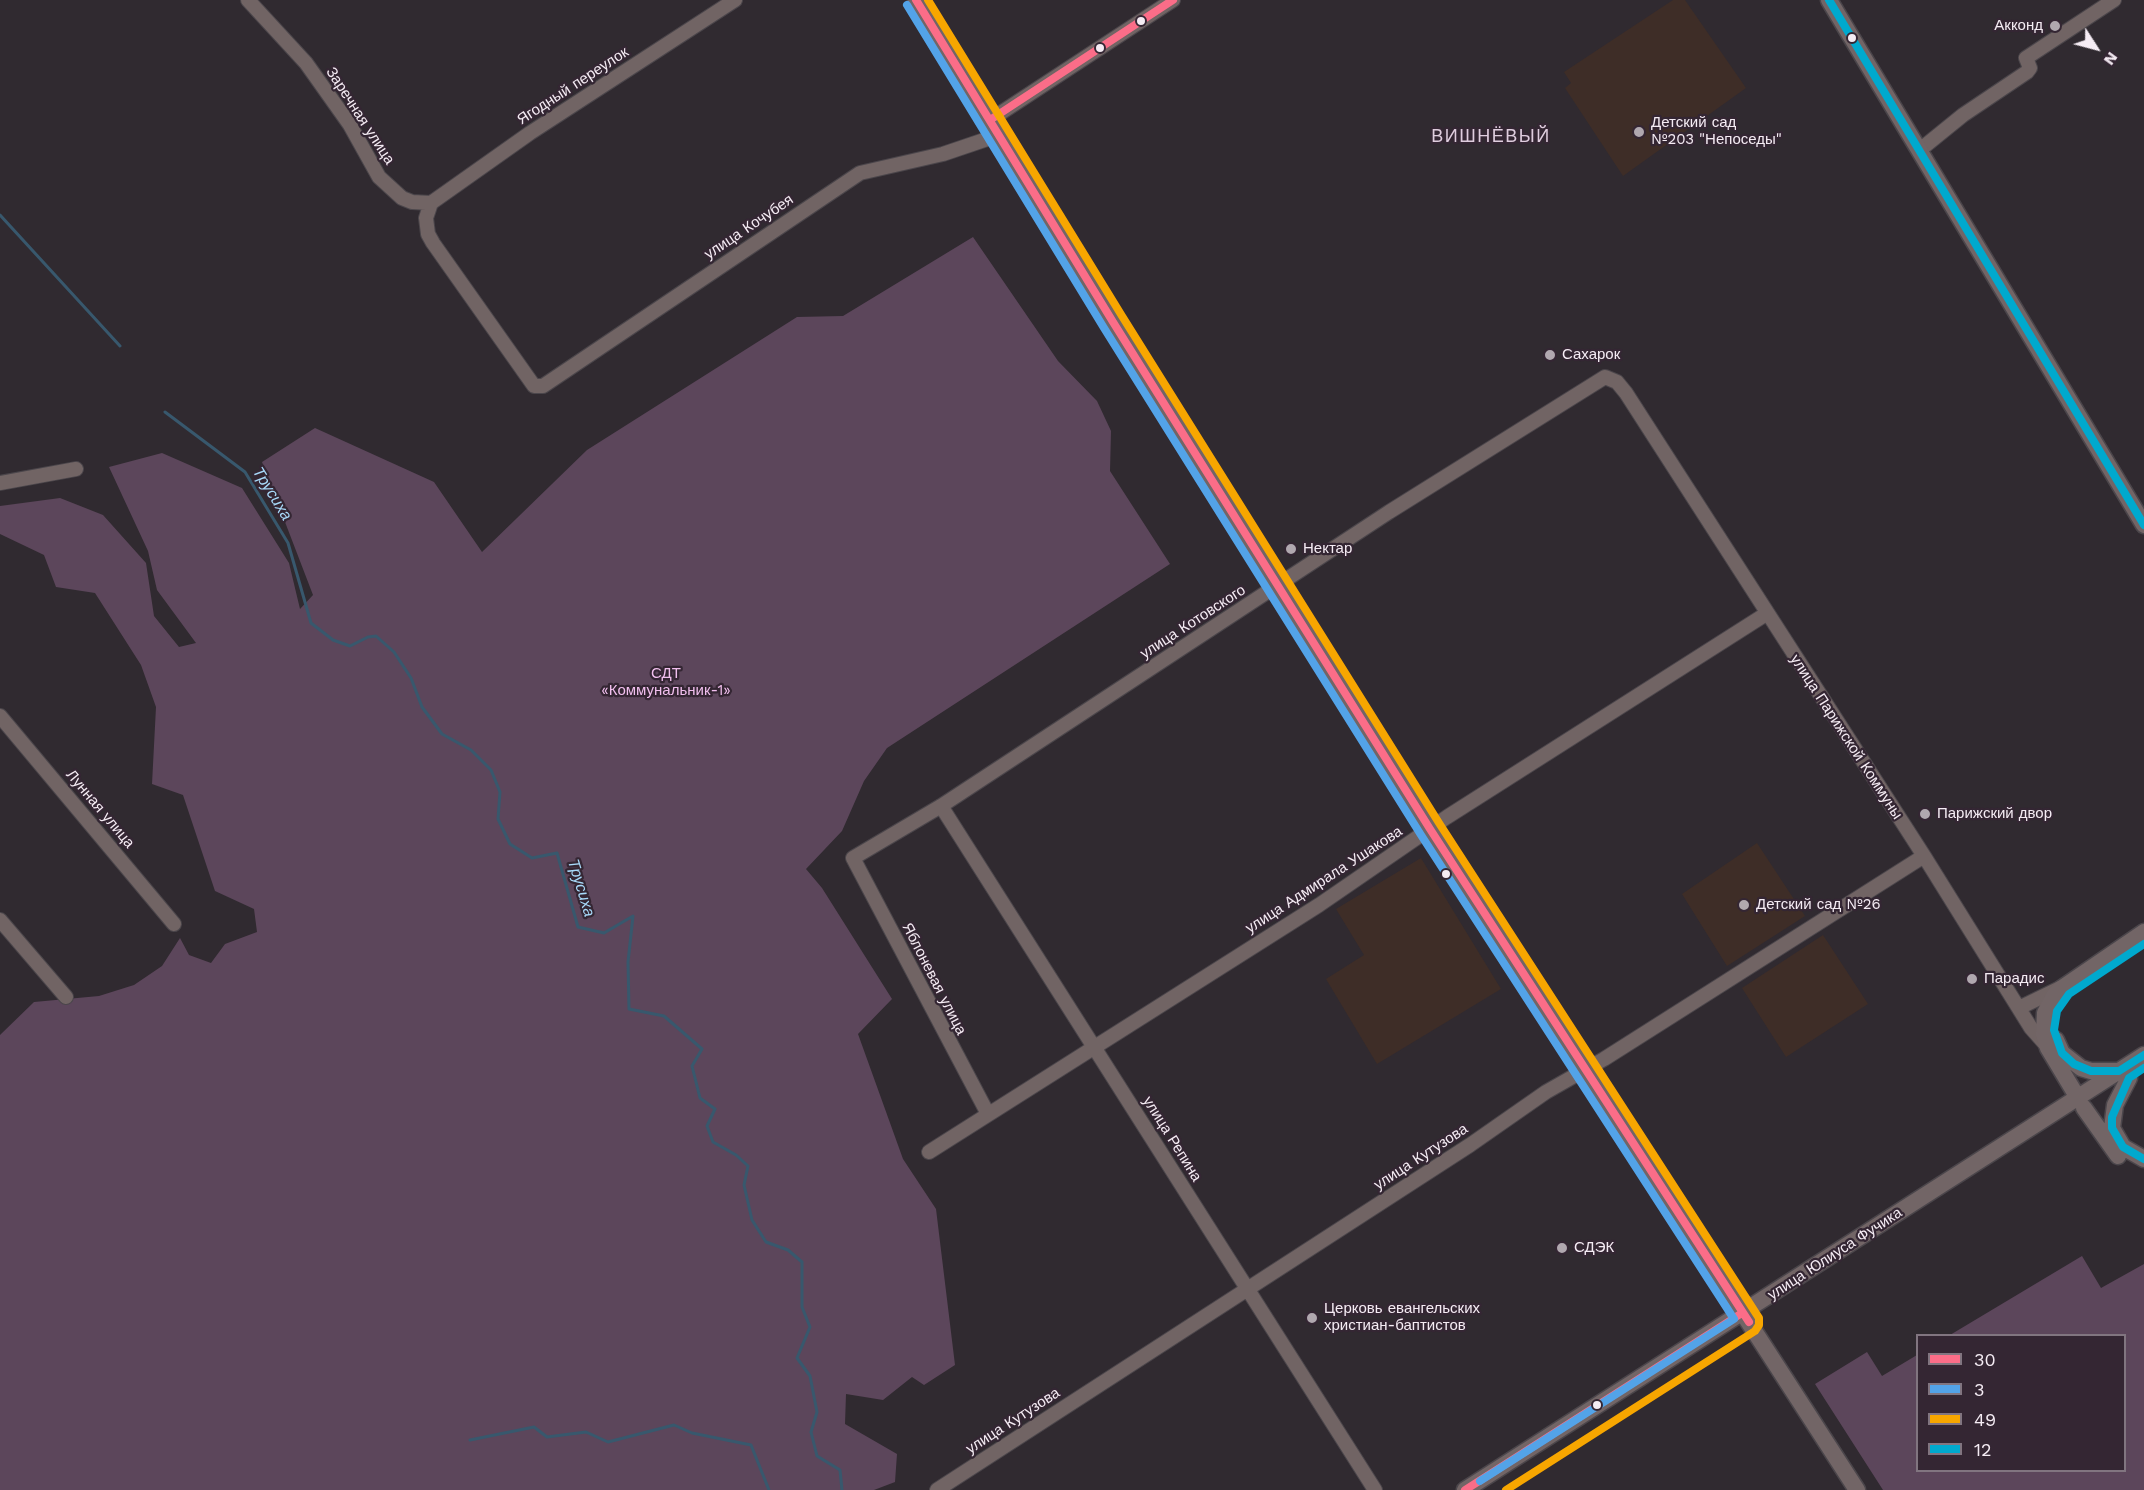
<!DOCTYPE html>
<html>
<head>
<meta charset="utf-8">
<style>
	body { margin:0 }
	#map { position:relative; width:2144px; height:1490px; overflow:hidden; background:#302a30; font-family:"Work Sans",sans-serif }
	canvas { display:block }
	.legend { position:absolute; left:1916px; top:1334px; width:210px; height:138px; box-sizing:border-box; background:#342633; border:2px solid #817580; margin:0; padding:8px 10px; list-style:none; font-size:18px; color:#f5ecf4 }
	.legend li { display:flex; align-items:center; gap:12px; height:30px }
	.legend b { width:30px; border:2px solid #817580 }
	.north { position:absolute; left:2066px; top:18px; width:60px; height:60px; -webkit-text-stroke:4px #342633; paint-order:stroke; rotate:126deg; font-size:16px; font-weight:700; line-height:24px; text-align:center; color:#f5ecf4 }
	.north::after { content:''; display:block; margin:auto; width:21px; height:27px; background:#f5ecf4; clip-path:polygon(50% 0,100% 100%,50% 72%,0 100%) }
</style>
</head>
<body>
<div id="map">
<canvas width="2144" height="1490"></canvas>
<ul class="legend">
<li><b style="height:8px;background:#fb6d88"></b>30</li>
<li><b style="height:8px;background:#53a3e8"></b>3</li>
<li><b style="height:8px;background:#f7a600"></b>49</li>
<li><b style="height:8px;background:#00a9ce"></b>12</li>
</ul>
<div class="north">N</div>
</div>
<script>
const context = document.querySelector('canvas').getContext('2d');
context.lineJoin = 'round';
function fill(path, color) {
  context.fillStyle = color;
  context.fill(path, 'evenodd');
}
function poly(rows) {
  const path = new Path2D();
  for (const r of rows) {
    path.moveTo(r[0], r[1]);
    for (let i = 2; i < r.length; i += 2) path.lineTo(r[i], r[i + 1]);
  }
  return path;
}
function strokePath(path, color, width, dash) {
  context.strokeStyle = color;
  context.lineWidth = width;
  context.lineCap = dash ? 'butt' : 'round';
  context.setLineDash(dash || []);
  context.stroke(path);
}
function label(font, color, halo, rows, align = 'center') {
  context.font = font + ' "Work Sans",sans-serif';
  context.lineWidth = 4.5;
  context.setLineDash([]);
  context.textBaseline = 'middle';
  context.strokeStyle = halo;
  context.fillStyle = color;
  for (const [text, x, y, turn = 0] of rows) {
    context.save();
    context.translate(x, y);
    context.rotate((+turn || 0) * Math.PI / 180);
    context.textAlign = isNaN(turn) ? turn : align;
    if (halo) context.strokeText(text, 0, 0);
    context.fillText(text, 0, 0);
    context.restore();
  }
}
fill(poly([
	[1673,0,1685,0,1746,88,1623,176,1565,88,1571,83,1564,72],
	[1757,843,1805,916,1727,966,1682,894],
	[1421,858,1501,989,1377,1064,1326,979,1364,955,1336,909],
	[1823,935,1868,1004,1786,1057,1742,988]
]), '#3e2d27');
fill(poly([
	[973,237,1058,361,1097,401,1111,431,1110,471,1170,564,887,748,864,781,842,831,806,869,822,888,892,999,858,1034,903,1159,936,1209,955,1365,924,1385,912,1377,883,1400,846,1394,845,1424,897,1454,895,1482,874,1490,0,1490,0,1035,34,1002,99,996,134,985,162,966,180,938,189,955,211,963,225,944,257,932,254,909,215,891,183,795,152,784,156,707,141,665,95,593,56,587,44,555,0,534,0,506,60,498,103,515,146,563,154,616,179,647,196,643,157,590,148,551,109,467,162,453,242,488,289,563,300,609,313,595,262,462,315,428,434,482,482,552,587,450,797,317,843,316],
	[2082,1256,2101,1288,2144,1264,2144,1490,1883,1490,1815,1384,1867,1352,1882,1376,1917,1355,1918,1470,2124,1470,2124,1336,1950,1335]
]), '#5c465b');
strokePath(poly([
	[0,215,120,346],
	[165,412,245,472,288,543,311,623,333,640,350,646,368,637,376,636,394,652,411,678,422,707,442,734,471,750,491,770,500,792,498,819,510,844,532,858,557,853,578,927,604,933,633,916,628,962,629,1009,664,1016,702,1049,692,1066,700,1098,715,1109,707,1126,713,1142,736,1155,748,1166,744,1185,752,1220,766,1242,788,1250,802,1262,802,1307,810,1327,797,1358,810,1376,817,1412,811,1432,817,1456,840,1470,842,1490],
	[470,1440,534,1427,547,1437,586,1432,608,1442,674,1425,692,1433,751,1445,769,1490]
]), '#38586d', 3);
const minor = poly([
	[248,0,306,63,350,125,379,177,402,198,412,202,431,203],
	[990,120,1173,0],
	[1926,145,1963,115,2027,72,2030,68,2026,58,2114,0],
	[431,203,426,218,428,234,433,243,534,386,543,386,860,173,943,154,999,135],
	[431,203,530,133,735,0],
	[0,483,76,469],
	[0,716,174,924],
	[941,806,1375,1490],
	[0,920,66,997],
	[2019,1008,2060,988],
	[988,1114,853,858,941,806,1389,512,1605,377,1617,382,1626,393,1924,856,2031,1028,2047,1046],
	[929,1152,1319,905,1447,817,1766,614],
	[937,1490,1470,1145,1546,1092,1604,1059,1924,856]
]);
const major = poly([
	[916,0,1113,322,1430,829,1857,1490],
	[1829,0,2144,525],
	[2056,1040,2062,1053,2081,1068,2091,1071,2118,1071],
	[2129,1078,2115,1105,2112,1128,2123,1147,2144,1159],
	[2078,1098,2048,1048,2044,1034,2045,1013,2054,996,2062,988,2144,932],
	[2084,1108,2118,1156],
	[1465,1490,2144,1055]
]);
strokePath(minor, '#4b464b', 16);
strokePath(major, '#4b464b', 19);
strokePath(minor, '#716464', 14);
strokePath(major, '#726566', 16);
strokePath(poly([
	[916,0,1113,322,1430,829,1749,1322],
	[990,120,1173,0],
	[1465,1490,1742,1313]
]), '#fb6d88', 8);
strokePath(poly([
	[907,5,1104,328,1421,835,1734,1319,1480,1481]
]), '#53a3e8', 8);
strokePath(poly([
	[928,0,1122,316,1439,823,1759,1318,1759,1325,1755,1331,1506,1490]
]), '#f7a600', 8);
strokePath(poly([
	[1829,0,2144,525],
	[2144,944,2069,994,2057,1011,2054,1030,2062,1053,2074,1064,2091,1071,2119,1071,2144,1055],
	[2144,1068,2129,1078,2112,1117,2112,1128,2123,1147,2144,1159]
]), '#00a9ce', 8);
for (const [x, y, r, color] of [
	[1141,21,5,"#f5ecf4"],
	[2055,26,6,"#b0a8af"],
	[1852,38,5,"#f5ecf4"],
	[1100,48,5,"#f5ecf4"],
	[1639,132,6,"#b0a8af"],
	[1550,355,6,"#b0a8af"],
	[1291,549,6,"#b0a8af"],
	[1925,814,6,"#b0a8af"],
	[1446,874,5,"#f5ecf4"],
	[1744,905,6,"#b0a8af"],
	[1972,979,6,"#b0a8af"],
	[1562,1248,6,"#b0a8af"],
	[1312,1318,6,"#b0a8af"],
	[1597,1405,5,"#f5ecf4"]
]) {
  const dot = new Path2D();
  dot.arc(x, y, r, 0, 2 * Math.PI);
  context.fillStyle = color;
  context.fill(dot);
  strokePath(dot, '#342633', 2);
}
label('15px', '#f5ecf4', '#342633', [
	["Акконд",2043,26,"right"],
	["Детский сад",1651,123],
	["№203 \"Непоседы\"",1651,140],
	["Сахарок",1562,355],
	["Нектар",1303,549],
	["Парижский двор",1937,814],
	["Детский сад №26",1756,905],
	["Парадис",1984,979],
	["СДЭК",1574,1248],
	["Церковь евангельских",1324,1309],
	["христиан-баптистов",1324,1326]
], 'left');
label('15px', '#f5ecf4', '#342633', [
	["Ягодный переулок",573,86,-33],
	["Заречная улица",360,116,57],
	["улица Кочубея",749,227,-34],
	["улица Котовского",1193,622,-33],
	["улица Парижской Коммуны",1846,737,57],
	["Лунная улица",100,809,50],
	["улица Адмирала Ушакова",1324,880,-33],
	["Яблоневая улица",934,979,63],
	["улица Репина",1172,1139,58],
	["улица Кутузова",1421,1157,-33],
	["улица Юлиуса Фучика",1835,1254,-33],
	["улица Кутузова",1013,1421,-33]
]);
label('15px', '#f1bfee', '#342633', [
	["СДТ",666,674],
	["«Коммунальник-1»",666,691]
]);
label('italic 16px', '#a8d9f9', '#342633', [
	["Трусиха",272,494,58],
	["Трусиха",581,888,73]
]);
context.letterSpacing = '1.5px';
label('18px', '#dfcdde', '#342633', [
	["ВИШНЁВЫЙ",1491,137]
]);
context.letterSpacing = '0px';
</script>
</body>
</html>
